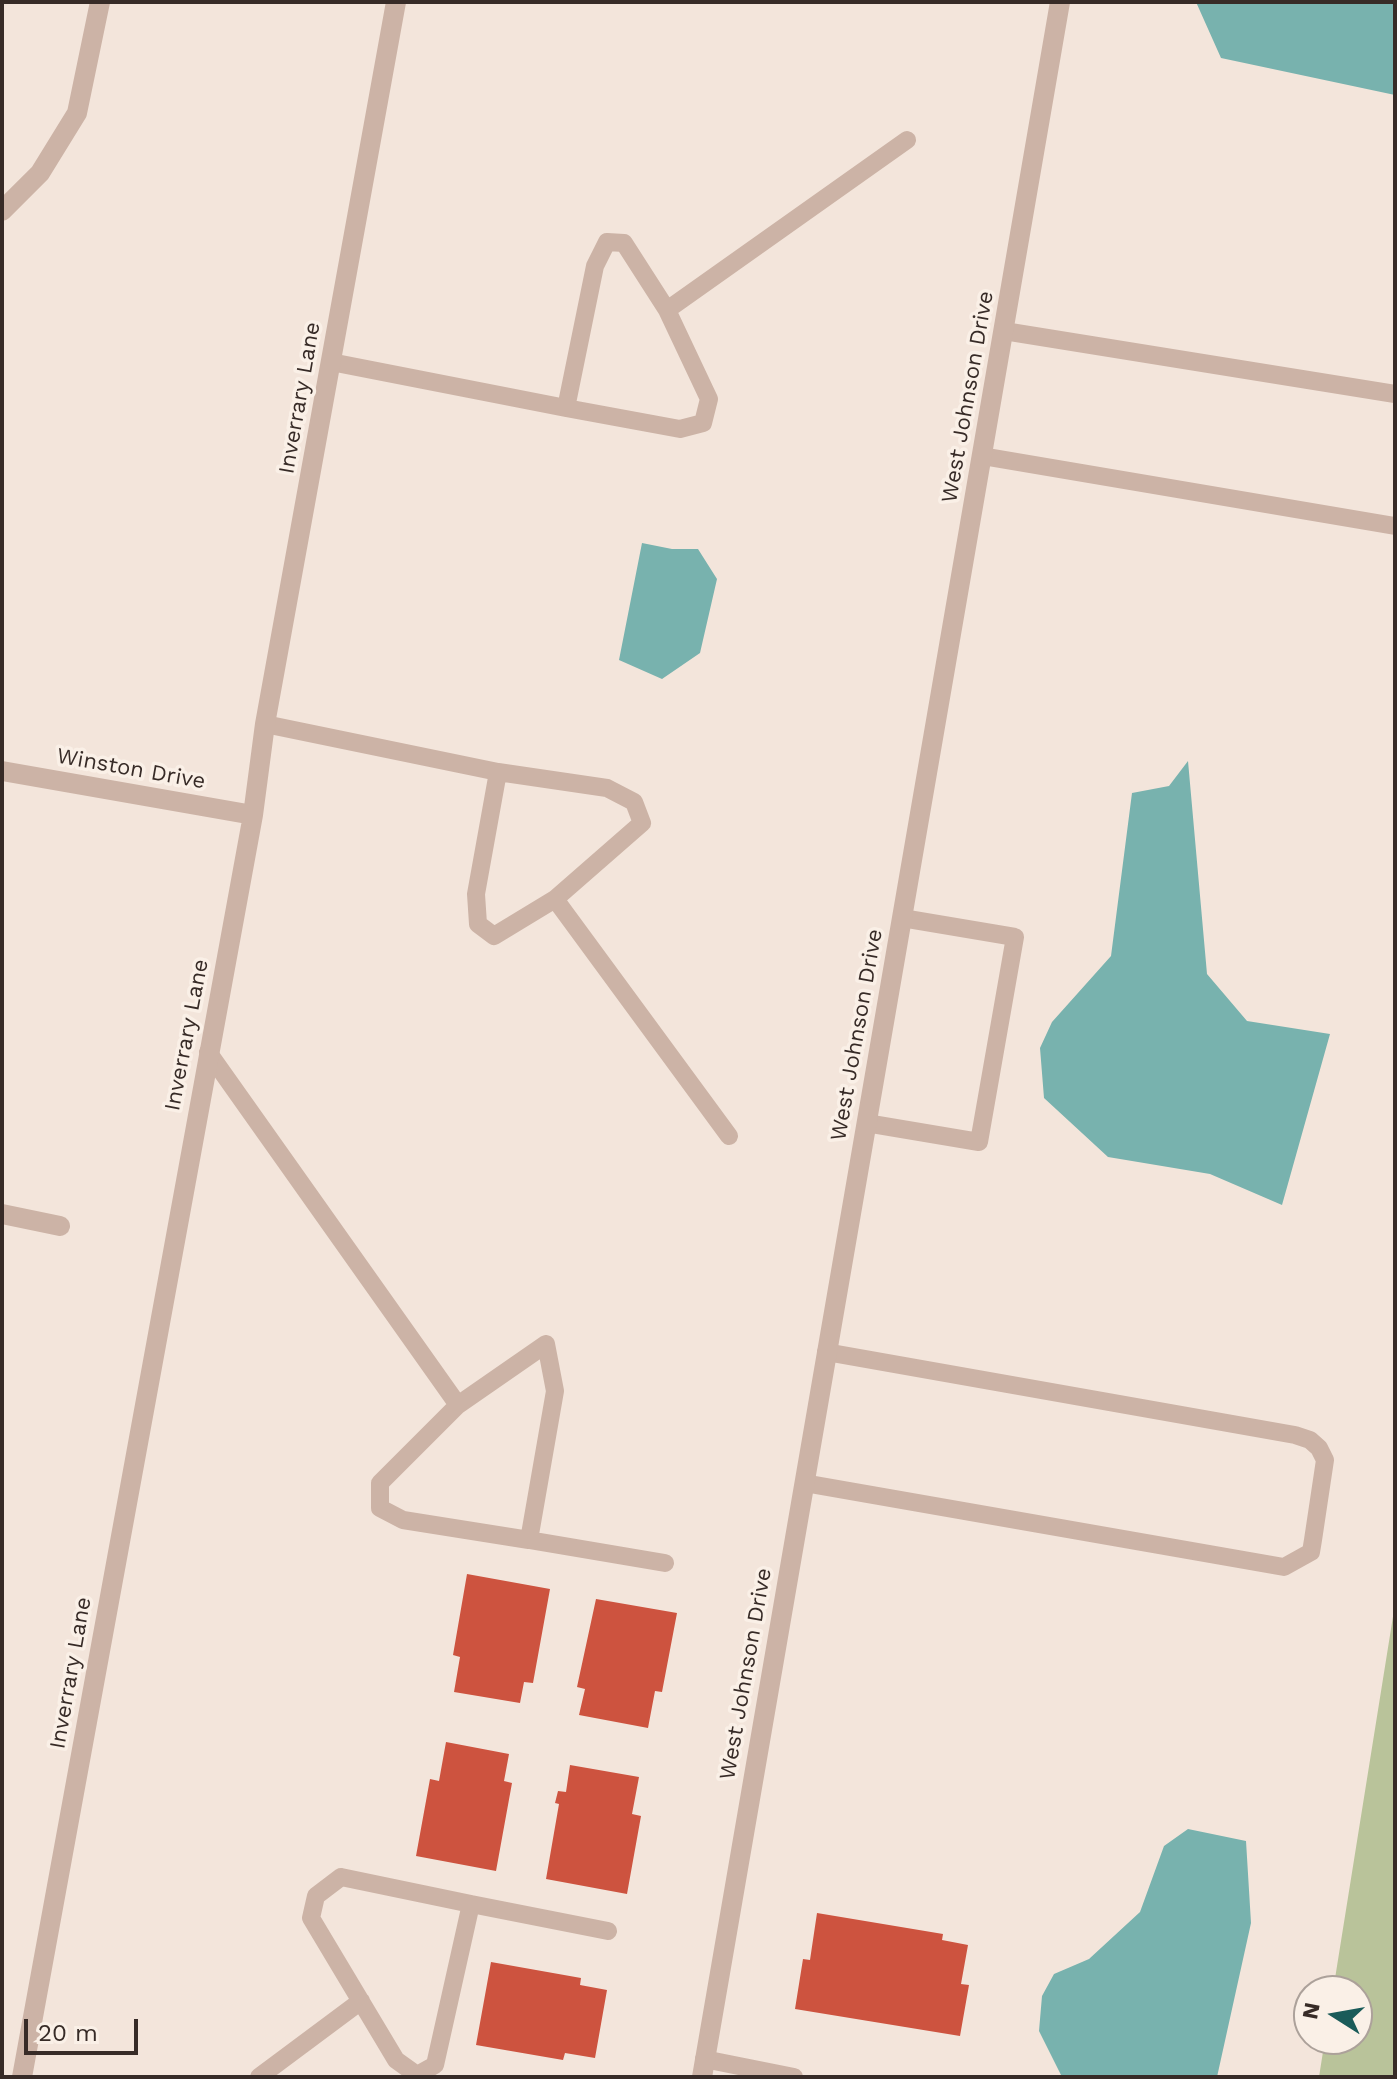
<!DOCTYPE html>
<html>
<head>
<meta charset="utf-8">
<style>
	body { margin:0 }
	#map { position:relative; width:1397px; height:2079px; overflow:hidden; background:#f3e5db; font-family:"Work Sans",sans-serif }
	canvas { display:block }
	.frame { position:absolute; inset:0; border:4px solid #372b27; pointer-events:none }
	.north { position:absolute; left:1293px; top:1975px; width:80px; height:80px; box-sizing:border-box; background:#faf0e7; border:2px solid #aca19a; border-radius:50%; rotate:281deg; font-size:22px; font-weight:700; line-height:32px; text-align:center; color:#372b27 }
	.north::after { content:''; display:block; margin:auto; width:28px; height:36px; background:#1a5b59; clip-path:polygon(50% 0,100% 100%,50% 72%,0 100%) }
	.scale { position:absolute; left:24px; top:2019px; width:114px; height:36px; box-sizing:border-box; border:4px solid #372b27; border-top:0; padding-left:10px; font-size:24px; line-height:28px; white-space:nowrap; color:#372b27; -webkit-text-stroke:6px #faf0e7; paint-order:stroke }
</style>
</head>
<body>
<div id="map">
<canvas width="1397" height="2079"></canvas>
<div class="frame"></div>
<div class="north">N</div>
<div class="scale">20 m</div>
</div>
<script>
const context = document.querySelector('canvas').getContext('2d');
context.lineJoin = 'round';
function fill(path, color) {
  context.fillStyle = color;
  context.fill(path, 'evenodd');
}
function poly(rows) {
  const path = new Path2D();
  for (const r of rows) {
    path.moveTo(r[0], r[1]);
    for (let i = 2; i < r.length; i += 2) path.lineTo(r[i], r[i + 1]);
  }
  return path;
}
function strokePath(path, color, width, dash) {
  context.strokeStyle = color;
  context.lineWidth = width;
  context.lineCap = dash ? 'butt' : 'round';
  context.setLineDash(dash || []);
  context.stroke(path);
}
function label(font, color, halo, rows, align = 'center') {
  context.font = font + ' "Work Sans",sans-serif';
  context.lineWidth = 7;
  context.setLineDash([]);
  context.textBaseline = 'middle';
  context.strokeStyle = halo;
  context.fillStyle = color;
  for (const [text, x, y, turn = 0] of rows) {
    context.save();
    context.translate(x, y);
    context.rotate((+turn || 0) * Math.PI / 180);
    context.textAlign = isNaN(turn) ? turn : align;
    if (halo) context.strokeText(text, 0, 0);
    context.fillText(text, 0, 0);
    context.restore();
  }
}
fill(poly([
	[1395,1604,1395,2077,1319,2077,1325,2039,1357,2039,1357,1991,1333,1991]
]), '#b9c39a');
fill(poly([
	[1196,2,1395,2,1395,95,1221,58],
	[642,543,672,549,698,549,717,579,700,653,662,679,619,660],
	[1188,761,1207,974,1247,1021,1330,1034,1282,1205,1210,1174,1108,1157,1044,1098,1040,1048,1052,1022,1111,956,1132,793,1169,786],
	[1188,1829,1246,1841,1251,1923,1217,2077,1062,2077,1039,2031,1042,1996,1054,1974,1089,1959,1140,1912,1164,1846]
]), '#78b2ae');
fill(poly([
	[467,1574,550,1589,533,1683,524,1682,520,1703,454,1692,460,1657,453,1655],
	[596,1599,677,1613,662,1692,655,1691,648,1728,579,1715,585,1689,577,1687],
	[446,1742,509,1754,504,1781,512,1783,496,1871,416,1856,430,1779,439,1781],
	[570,1765,639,1777,632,1814,641,1816,627,1894,546,1879,559,1804,555,1803,558,1791,566,1792],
	[817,1913,943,1934,942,1940,968,1945,961,1984,969,1985,960,2036,795,2009,803,1959,810,1960],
	[491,1962,581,1978,580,1985,607,1990,595,2058,565,2053,563,2060,476,2045]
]), '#cd533f');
strokePath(poly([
	[667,310,907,140],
	[1004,331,1395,394],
	[331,362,566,408,680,429,703,423,709,399,667,310,624,243,607,242,595,266,566,408],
	[982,456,1395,526],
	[265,724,498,772,607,788,634,802,642,823,555,899,494,936,478,924,476,894,498,772],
	[555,899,729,1136],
	[208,1052,458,1405],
	[866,1123,979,1142,1015,937,902,918],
	[546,1344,555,1391,529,1540,403,1520,380,1508,380,1483,458,1405,546,1344],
	[804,1483,1284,1567,1311,1552,1313,1540,1325,1460,1319,1448,1310,1440,1295,1435,826,1352],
	[529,1540,665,1563],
	[341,1877,471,1904,435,2065,417,2075,396,2060,311,1918,316,1896,341,1877],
	[471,1904,608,1931],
	[704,2059,794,2077],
	[259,2077,361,2001]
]), '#ccb3a6', 18);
strokePath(poly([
	[2,211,40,173,77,113,100,2],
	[2,771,253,815],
	[2,1214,60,1226],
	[22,2077,253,815,265,724,396,2],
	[702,2077,1060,2]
]), '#ccb3a6', 20);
label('22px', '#372b27', '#faf0e7', [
	["West Johnson Drive",968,397,-80],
	["Inverrary Lane",300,398,-80],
	["Winston Drive",131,769,10],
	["Inverrary Lane",187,1035,-79],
	["West Johnson Drive",857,1035,-80],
	["Inverrary Lane",71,1673,-80],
	["West Johnson Drive",746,1674,-80]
]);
</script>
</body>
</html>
